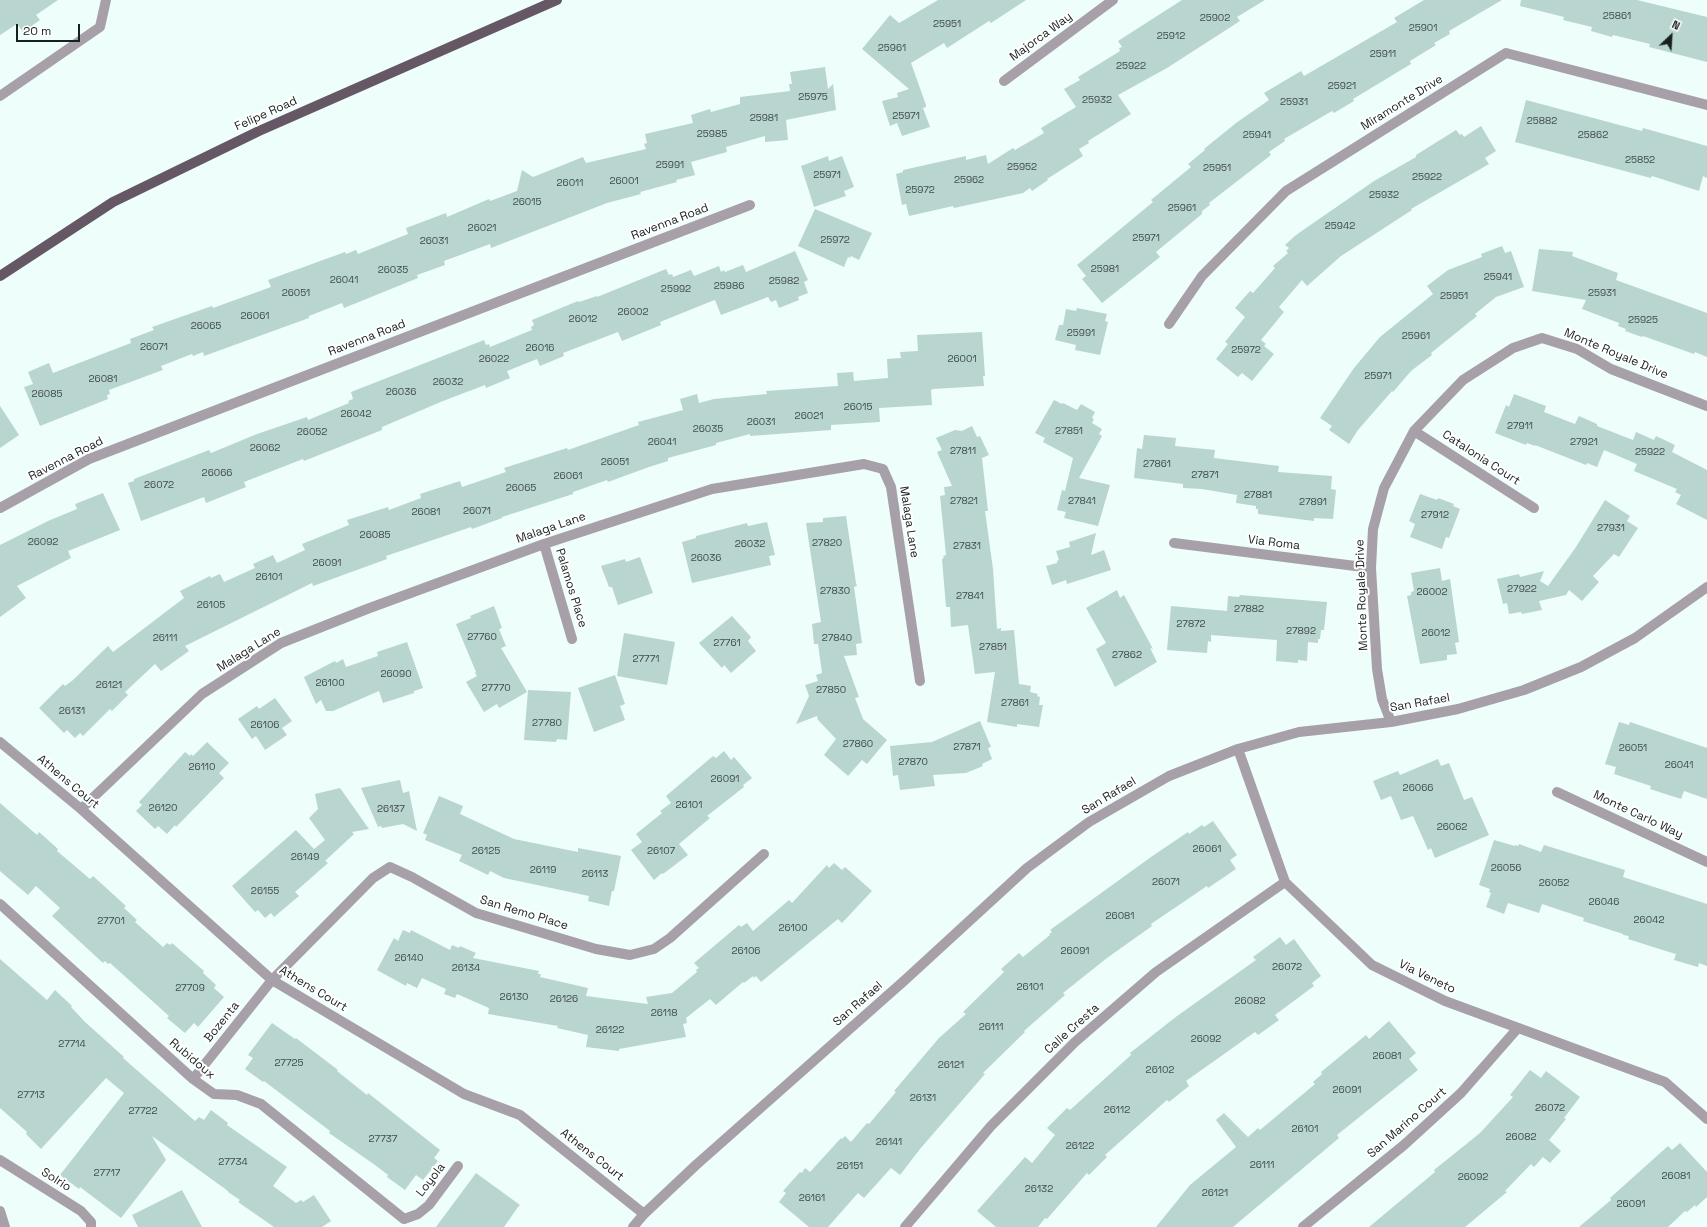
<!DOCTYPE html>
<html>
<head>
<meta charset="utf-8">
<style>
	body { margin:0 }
	#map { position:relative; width:1707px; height:1227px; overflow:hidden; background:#edfefb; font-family:"Space Grotesk",sans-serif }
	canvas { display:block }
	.north { position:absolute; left:1651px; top:16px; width:40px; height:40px; -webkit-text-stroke:3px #fff; paint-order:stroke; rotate:25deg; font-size:11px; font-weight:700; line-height:16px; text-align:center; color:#16201e }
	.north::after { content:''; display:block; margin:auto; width:14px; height:18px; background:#16201e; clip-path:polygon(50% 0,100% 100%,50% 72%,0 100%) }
	.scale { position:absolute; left:16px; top:24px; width:64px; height:18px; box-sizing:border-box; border:2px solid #16201e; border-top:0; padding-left:5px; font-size:12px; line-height:14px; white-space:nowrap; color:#16201e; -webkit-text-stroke:3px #fff; paint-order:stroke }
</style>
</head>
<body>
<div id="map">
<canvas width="1707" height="1227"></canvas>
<div class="north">N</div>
<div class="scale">20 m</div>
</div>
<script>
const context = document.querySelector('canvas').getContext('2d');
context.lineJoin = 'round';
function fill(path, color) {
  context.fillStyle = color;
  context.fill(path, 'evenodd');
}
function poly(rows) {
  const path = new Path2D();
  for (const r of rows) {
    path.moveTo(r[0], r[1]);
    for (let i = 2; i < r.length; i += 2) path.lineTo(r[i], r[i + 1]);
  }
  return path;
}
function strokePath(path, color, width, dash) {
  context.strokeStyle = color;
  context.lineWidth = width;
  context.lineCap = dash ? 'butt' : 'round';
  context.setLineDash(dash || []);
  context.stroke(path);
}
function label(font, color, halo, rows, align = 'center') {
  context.font = font + ' "Space Grotesk",sans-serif';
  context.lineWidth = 4;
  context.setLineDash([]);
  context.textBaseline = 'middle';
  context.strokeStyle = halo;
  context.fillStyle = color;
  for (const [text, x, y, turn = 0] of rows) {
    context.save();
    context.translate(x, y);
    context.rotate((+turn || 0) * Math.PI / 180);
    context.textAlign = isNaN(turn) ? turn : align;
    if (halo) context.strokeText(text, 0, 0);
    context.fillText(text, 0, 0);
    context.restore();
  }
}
fill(poly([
	[0,0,58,0,36,15,40,20,23,32,17,24,0,35],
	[938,0,1026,0,991,23,989,21,947,48,944,43,911,63,926,105,926,107,923,108,930,127,902,136,897,123,890,126,882,101,898,97,897,93,909,89,862,49,890,15,899,23],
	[1182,0,1265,0,1237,17,1240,21,1167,68,1118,95,1131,114,1088,141,1089,143,1079,149,1083,156,1047,179,1048,180,1032,191,1030,188,1023,193,954,208,953,206,909,216,906,204,902,205,896,174,903,172,903,170,966,156,966,160,986,155,988,164,1013,148,1015,150,1044,133,1041,128,1076,107,1064,89,1080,80,1078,77,1120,51,1119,48,1122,47,1118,41],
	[1424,0,1502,0,1449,31,1450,34,1434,43,1436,45,1410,61,1411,64,1353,99,1354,101,1334,113,1332,111,1284,139,1285,141,1269,152,1271,155,1209,203,1210,205,1202,211,1202,214,1156,252,1160,257,1102,303,1082,279,1086,276,1077,265,1153,202,1151,200,1191,167,1188,164,1205,150,1204,149,1236,123,1269,100,1264,93,1301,71,1304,76,1397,22,1394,18],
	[1521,0,1637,0,1707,17,1707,62,1649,47,1650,44,1613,35,1612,37,1591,31,1592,27,1563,20,1564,17,1520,6],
	[825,67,828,89,833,84,836,110,786,120,788,140,765,142,765,136,726,147,727,152,691,162,695,175,676,180,677,182,640,192,641,194,607,203,491,248,490,244,444,261,445,265,417,275,418,278,344,308,342,303,309,316,309,318,204,356,203,352,193,356,192,354,161,366,163,370,160,371,109,390,110,394,107,395,108,399,40,426,24,387,33,384,28,372,49,363,53,373,131,343,130,339,154,330,152,327,212,306,213,308,271,287,268,280,345,252,346,254,356,250,358,254,408,234,406,228,446,213,447,217,489,199,490,201,517,191,522,170,533,177,583,157,586,163,646,149,644,144,647,143,645,134,693,123,691,115,710,109,711,112,740,104,740,97,790,91,789,84,792,84,790,72],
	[1526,100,1642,131,1643,128,1707,146,1707,178,1703,176,1699,191,1652,176,1651,178,1515,142],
	[1481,126,1496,151,1485,158,1489,164,1411,209,1412,210,1341,256,1307,286,1302,280,1279,307,1284,312,1261,340,1266,344,1264,346,1274,354,1252,381,1242,373,1238,377,1216,359,1228,344,1225,342,1245,317,1235,308,1250,291,1253,293,1275,268,1273,266,1288,253,1286,251,1289,248,1285,245,1296,235,1374,181,1416,157,1416,155,1456,130,1460,135,1462,134,1464,137],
	[828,156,829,161,842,156,854,187,844,191,846,196,814,207,801,166],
	[815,209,872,233,859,260,851,256,850,258,848,257,844,267,798,246],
	[1502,246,1505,253,1511,251,1524,287,1496,297,1475,314,1477,316,1431,353,1432,355,1411,371,1393,392,1392,391,1358,430,1349,444,1329,430,1332,426,1320,418,1354,368,1380,337,1433,294,1427,286,1448,270,1482,257,1481,254],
	[1539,249,1573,252,1572,256,1618,273,1616,280,1707,313,1707,357,1695,352,1694,354,1643,336,1642,337,1625,331,1626,329,1618,326,1619,323,1582,309,1586,300,1532,291],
	[795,251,808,280,804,282,808,293,798,297,799,300,779,308,776,300,771,302,768,297,721,315,715,300,712,301,660,322,661,325,622,341,618,332,563,353,564,356,540,366,537,359,507,371,510,378,486,388,485,385,443,401,382,427,382,430,304,461,303,459,244,482,246,487,206,503,204,497,141,521,128,483,134,481,134,479,209,450,211,453,257,434,307,417,308,420,349,403,348,401,353,399,351,392,484,340,486,345,489,344,490,347,532,330,531,327,534,325,532,320,578,301,579,302,597,296,597,297,666,269,669,275,672,274,673,277,691,270,694,276,719,266,721,272,724,270,725,272,743,265,746,272],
	[1077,308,1107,314,1105,321,1108,322,1100,355,1075,350,1076,345,1055,340,1059,325,1063,325,1066,309,1076,311],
	[982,332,985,376,983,376,984,386,933,389,931,390,932,405,879,408,880,422,831,425,831,430,750,436,750,434,716,443,716,445,668,458,668,461,649,467,608,482,607,480,573,492,573,494,502,517,502,518,472,529,471,527,386,556,387,559,313,586,312,583,185,646,189,651,161,671,155,664,125,692,128,695,112,711,110,709,83,736,80,733,75,738,67,730,64,733,39,708,63,684,65,686,73,680,108,646,113,652,184,598,180,591,210,576,211,578,220,574,224,582,255,568,253,564,273,555,277,563,305,550,302,544,349,525,347,520,388,507,389,510,421,498,420,494,460,481,462,487,506,472,504,468,567,448,568,450,639,425,638,422,683,410,680,399,697,394,699,403,714,399,767,394,766,391,838,386,837,373,853,372,854,381,888,378,887,359,901,358,900,352,918,351,917,335],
	[1514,394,1546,406,1544,412,1575,424,1579,416,1597,424,1597,426,1633,440,1636,432,1654,440,1656,436,1675,445,1672,452,1707,470,1707,520,1676,504,1681,495,1675,492,1677,489,1634,471,1637,464,1604,450,1597,467,1587,463,1586,465,1535,445,1535,446,1527,443,1526,445,1495,433,1506,405,1509,407],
	[1054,400,1062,404,1063,403,1077,410,1081,404,1095,412,1092,418,1094,419,1092,423,1102,429,1099,434,1102,436,1079,478,1110,485,1098,526,1064,518,1066,512,1057,510,1062,490,1065,491,1073,458,1043,442,1045,438,1035,433],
	[0,406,19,435,0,448],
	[972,426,977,437,980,436,989,455,982,458,988,511,985,511,993,569,997,629,1001,628,1001,631,1014,630,1019,684,1031,686,1030,692,1038,694,1037,696,1040,697,1039,705,1043,705,1039,727,1017,724,1017,727,987,722,995,672,975,674,968,625,951,627,950,607,946,607,942,559,944,558,943,556,946,555,940,496,945,495,944,487,952,486,937,452,942,450,936,438,955,430,962,431],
	[1144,435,1176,438,1175,446,1215,450,1214,458,1279,466,1278,472,1332,476,1331,489,1336,490,1333,519,1314,518,1314,521,1258,514,1258,509,1256,509,1256,506,1236,503,1237,495,1202,489,1183,488,1183,484,1134,478,1137,448,1142,449],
	[103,493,120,530,68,551,71,558,17,586,26,598,0,617,0,545,48,521,77,509,75,504],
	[1420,494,1437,500,1438,498,1454,504,1453,506,1460,509,1449,538,1446,537,1442,549,1410,537,1415,524,1409,521],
	[1605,500,1630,516,1627,521,1638,528,1619,557,1614,554,1593,576,1599,582,1582,601,1569,590,1566,595,1539,601,1542,610,1522,614,1521,612,1509,614,1507,603,1503,604,1497,579,1519,574,1520,577,1544,571,1540,581,1548,586,1576,547],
	[846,516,856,583,857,586,854,587,862,643,856,644,857,655,844,656,859,697,855,698,863,719,887,740,867,764,862,760,848,776,824,755,836,739,818,720,817,716,796,724,809,696,805,685,818,681,816,675,822,673,818,644,814,644,812,624,821,622,806,523,823,522,823,518],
	[767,522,775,555,769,556,771,565,692,583,682,542,696,538,696,536,747,523,748,526],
	[1096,533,1091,555,1104,550,1111,570,1067,584,1066,580,1052,585,1046,566,1057,563,1057,561,1059,560,1056,551,1070,547,1069,542],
	[640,557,653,593,618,605,612,587,609,587,601,566,625,559,626,562],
	[1440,568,1442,581,1450,579,1459,642,1455,643,1457,654,1447,655,1447,660,1420,664,1407,596,1411,595,1411,592,1414,591,1411,573],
	[1117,590,1120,598,1124,595,1153,649,1150,648,1157,662,1115,687,1096,649,1106,643,1086,608],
	[1240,595,1327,602,1324,630,1321,630,1320,639,1318,639,1318,643,1308,642,1307,661,1298,660,1298,663,1276,661,1277,640,1211,635,1211,642,1208,641,1207,653,1167,650,1171,606,1227,611,1228,596,1239,597],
	[494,606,502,628,499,629,506,646,501,648,527,692,499,708,497,704,484,712,466,682,477,676,475,673,476,672,456,624,471,618,470,616],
	[732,616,751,637,748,641,756,651,731,673,724,665,722,668,699,643],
	[624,633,675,642,667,685,617,676],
	[407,642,423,688,414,691,414,693,383,703,379,691,333,711,326,711,321,700,316,704,304,677,335,661,336,663,343,659,346,667,378,656,377,652],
	[615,675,625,704,620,706,625,720,594,732,578,688],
	[528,690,571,692,567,740,557,739,556,742,524,740],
	[275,698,292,721,282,728,287,735,265,750,256,736,252,739,238,719,257,706,259,709],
	[980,721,991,747,988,748,992,759,982,764,983,766,966,773,933,775,935,786,900,790,898,775,893,776,890,746,932,742],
	[1619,722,1629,725,1630,722,1707,748,1707,799,1684,791,1681,799,1650,789,1651,786,1614,774,1616,767,1605,764],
	[207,742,229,763,219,773,224,778,176,827,175,825,167,834,158,826,155,829,136,811,142,805,139,802,185,752,190,756,191,754,193,756],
	[724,751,731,760,734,757,752,778,743,785,744,787,707,816,710,818,679,844,688,855,663,874,662,873,654,880,631,850,642,842,636,834,662,813,660,811,671,803,666,796,713,756,716,758],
	[1438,759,1441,766,1449,763,1464,800,1472,797,1489,835,1435,858,1431,848,1428,850,1413,816,1401,820,1391,796,1381,800,1373,781,1398,771,1400,775],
	[400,780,403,793,409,791,417,831,403,824,382,828,381,826,378,827,361,788],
	[340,788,369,829,352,832,354,834,325,861,328,863,295,892,299,896,274,917,271,913,265,918,258,910,255,912,232,886,296,830,314,849,325,840,309,818,318,809,315,794],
	[439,796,463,806,460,814,514,839,578,852,578,848,621,856,614,891,612,891,609,906,588,901,589,896,504,878,490,871,488,875,459,861,462,855,425,840,427,835,423,833],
	[0,803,37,835,39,832,58,849,57,851,90,879,93,876,126,906,124,908,137,920,135,922,163,947,167,943,170,945,172,943,204,971,203,973,216,985,214,988,224,997,198,1027,194,1023,185,1033,167,1018,169,1016,110,963,108,964,105,961,103,963,52,916,60,908,36,886,28,895,0,871],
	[1213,821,1237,855,1230,860,1236,869,1208,888,1207,886,1151,924,1152,926,1107,958,1063,993,1065,995,1024,1031,1025,1032,983,1073,985,1074,920,1149,900,1175,891,1168,864,1198,858,1193,828,1227,809,1227,779,1202,786,1193,783,1191,800,1172,802,1173,805,1168,810,1172,841,1138,842,1139,845,1136,851,1142,867,1123,869,1124,896,1092,894,1091,939,1038,966,1014,963,1012,1004,972,1001,969,1019,953,1023,957,1050,935,1049,934,1052,932,1050,930,1151,857,1188,832,1189,834,1202,825,1204,827],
	[1494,840,1515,846,1515,845,1518,846,1519,844,1541,852,1544,845,1625,870,1623,877,1707,904,1707,966,1699,963,1698,967,1674,960,1676,954,1669,952,1628,939,1629,936,1623,935,1623,934,1583,921,1584,918,1542,904,1539,913,1508,903,1504,914,1486,907,1491,893,1489,892,1490,889,1479,885],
	[834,863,842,870,845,867,872,891,842,923,838,919,761,982,756,976,754,978,753,976,744,983,743,982,716,1005,710,999,686,1018,687,1023,683,1024,686,1037,619,1049,619,1051,586,1047,588,1035,557,1028,558,1026,488,1014,489,1008,457,994,455,998,444,994,446,989,422,978,417,988,407,983,406,986,377,970,394,938,398,941,403,930,410,933,411,930,450,950,452,945,459,948,460,946,476,953,473,958,539,971,538,974,541,974,540,977,588,988,586,996,648,1004,646,997,672,993,697,972,696,970,699,968,694,963,739,925,741,927,747,923,753,931,789,900,792,903,827,865,829,868],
	[1280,937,1286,945,1294,939,1321,976,1312,983,1314,986,1275,1015,1279,1020,1258,1035,1255,1032,1186,1081,1189,1086,1169,1102,1167,1100,1105,1155,1107,1157,1089,1175,1087,1173,1047,1219,1045,1218,1038,1227,996,1227,977,1211,1025,1157,1032,1163,1055,1135,1047,1128,1067,1108,1070,1110,1131,1055,1130,1053,1177,1016,1256,960,1253,957],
	[0,959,47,1000,55,990,72,1006,71,1007,85,1022,124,1057,123,1058,195,1121,199,1117,204,1120,211,1110,228,1123,227,1125,287,1167,273,1186,296,1203,301,1200,303,1202,314,1195,331,1221,322,1227,274,1227,238,1202,240,1200,228,1192,228,1191,152,1136,166,1160,121,1218,80,1187,79,1189,60,1175,124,1093,106,1078,41,1149,26,1134,27,1132,0,1108],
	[1389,1021,1416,1053,1409,1059,1418,1070,1337,1135,1339,1138,1233,1227,1156,1227,1190,1185,1236,1147,1216,1120,1224,1113,1248,1137,1258,1128,1260,1130,1315,1084,1313,1082,1322,1074,1321,1072,1366,1035,1369,1039],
	[272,1023,295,1039,296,1038,338,1070,337,1071,367,1095,368,1093,440,1150,434,1158,438,1161,423,1180,416,1175,405,1190,387,1177,388,1175,375,1165,329,1133,330,1131,264,1081,263,1082,245,1069,253,1058,248,1055],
	[1530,1070,1541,1078,1546,1071,1580,1097,1564,1118,1566,1119,1549,1140,1561,1151,1550,1163,1543,1157,1534,1167,1531,1164,1505,1191,1507,1192,1465,1227,1369,1227,1435,1172,1434,1170,1480,1133,1513,1097,1510,1095],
	[1680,1143,1707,1172,1707,1197,1696,1207,1695,1205,1687,1212,1685,1211,1668,1227,1579,1227,1611,1200,1610,1198,1668,1146,1672,1150],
	[476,1173,520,1205,518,1207,504,1227,436,1227],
	[182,1190,202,1227,138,1227,132,1215]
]), '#b9d5cf');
strokePath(poly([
	[1004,81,1113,0],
	[0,96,100,27,106,0],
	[1169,324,1202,276,1286,191,1506,53,1707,105],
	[1414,431,1534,508],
	[0,508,89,459,750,205],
	[1174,543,1371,568],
	[544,544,572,639],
	[1391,722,1382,699,1377,669,1371,568,1373,529,1384,488,1414,431,1463,380,1513,348,1542,338,1577,349,1611,369,1707,406],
	[0,742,81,809,272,980,464,1094,520,1115,644,1214],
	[1238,749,1285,882,1372,965,1445,1001,1665,1082,1707,1119],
	[1557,792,1707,862],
	[81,809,202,694,281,643,367,609,544,544,712,489,864,464,883,469,891,487,920,681],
	[0,904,193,1079,214,1094,237,1095,261,1104,404,1219],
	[193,1079,272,980,373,878,390,867,412,877,476,913,596,949,630,955,654,949,670,938,764,854],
	[0,1160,81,1211,91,1222,91,1227],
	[0,1211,5,1227],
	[404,1219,418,1214,429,1205,458,1166],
	[633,1227,644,1214,696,1165,905,980,1027,868,1089,822,1169,776,1238,749,1299,732,1391,722,1458,709,1524,690,1581,667,1635,638,1707,587],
	[905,1227,991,1126,1075,1042,1156,972,1285,882],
	[1303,1227,1404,1145,1461,1093,1517,1029]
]), '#a8a0a8', 10);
strokePath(poly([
	[0,276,113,202,259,131,557,0]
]), '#655864', 10);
label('10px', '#3f4d4a', null, [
	["25861",1617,16],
	["25902",1215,18],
	["25951",947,24],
	["25901",1423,28],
	["25912",1171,36],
	["25961",892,48],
	["25911",1383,54],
	["25922",1131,66],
	["25921",1342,86],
	["25975",813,97],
	["25932",1097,100],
	["25931",1294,102],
	["25971",906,116],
	["25981",764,118],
	["25882",1542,121],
	["25985",712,134],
	["25941",1257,135],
	["25862",1593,135],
	["25852",1640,160],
	["25991",670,165],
	["25952",1022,167],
	["25951",1217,168],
	["25971",827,175],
	["25922",1427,177],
	["25962",969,180],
	["26001",624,181],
	["26011",570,183],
	["25972",920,190],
	["25932",1384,195],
	["26015",527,202],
	["25961",1182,208],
	["25942",1340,226],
	["26021",482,228],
	["25971",1146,238],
	["25972",835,240],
	["26031",434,241],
	["25981",1105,269],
	["26035",393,270],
	["25941",1498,277],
	["26041",344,280],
	["25982",784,281],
	["25986",729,286],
	["25992",676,289],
	["26051",296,293],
	["25931",1602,293],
	["25951",1454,296],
	["26002",633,312],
	["26061",255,316],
	["26012",583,319],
	["25925",1643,320],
	["26065",206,326],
	["25991",1081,333],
	["25961",1416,336],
	["26071",154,347],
	["26016",540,348],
	["25972",1246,350],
	["26022",494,359],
	["26001",962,359],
	["25971",1378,376],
	["26081",103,379],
	["26032",448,382],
	["26036",401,392],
	["26085",47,394],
	["26015",858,407],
	["26042",356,414],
	["26021",809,416],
	["26031",761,422],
	["27911",1520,426],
	["26035",708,429],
	["27851",1069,431],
	["26052",312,432],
	["26041",662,442],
	["27921",1584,442],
	["26062",265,448],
	["27811",963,451],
	["25922",1650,452],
	["26051",615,462],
	["27861",1157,464],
	["26066",217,473],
	["27871",1205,475],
	["26061",568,476],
	["26072",159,485],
	["26065",521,488],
	["27881",1258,495],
	["27821",964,501],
	["27841",1082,501],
	["27891",1313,502],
	["26071",477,511],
	["26081",426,512],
	["27912",1435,515],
	["27931",1611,528],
	["26085",375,535],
	["26092",43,542],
	["27820",827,543],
	["26032",750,544],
	["27831",967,546],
	["26036",706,558],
	["26091",327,563],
	["26101",269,577],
	["27922",1522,589],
	["27830",835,591],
	["26002",1432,592],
	["27841",970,596],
	["26105",211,605],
	["27882",1249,609],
	["27872",1191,624],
	["27892",1301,631],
	["26012",1436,633],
	["27760",482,637],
	["26111",165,638],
	["27840",837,638],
	["27761",727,643],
	["27851",993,647],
	["27862",1127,655],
	["27771",646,659],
	["26090",396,674],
	["26100",330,683],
	["26121",109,685],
	["27770",496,688],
	["27850",831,690],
	["27861",1015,703],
	["26131",72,711],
	["27780",547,723],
	["26106",265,725],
	["27860",858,744],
	["27871",967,747],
	["26051",1633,748],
	["27870",913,762],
	["26041",1679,765],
	["26110",202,767],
	["26091",725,779],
	["26066",1418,788],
	["26101",689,805],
	["26120",163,808],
	["26137",391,809],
	["26062",1452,827],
	["26061",1207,849],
	["26125",486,851],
	["26107",661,851],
	["26149",305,857],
	["26056",1506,868],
	["26119",543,870],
	["26113",595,874],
	["26071",1166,882],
	["26052",1554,883],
	["26155",265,891],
	["26046",1604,902],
	["26081",1120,916],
	["26042",1649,920],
	["27701",111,921],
	["26100",793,928],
	["26106",746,951],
	["26091",1075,951],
	["26140",409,958],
	["26072",1287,967],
	["26134",466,968],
	["26101",1030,987],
	["27709",190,988],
	["26130",514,997],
	["26126",564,999],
	["26082",1250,1001],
	["26118",664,1013],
	["26111",991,1027],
	["26122",610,1030],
	["26092",1206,1039],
	["27714",72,1044],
	["26081",1387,1056],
	["27725",289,1063],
	["26121",951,1065],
	["26102",1160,1070],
	["26091",1347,1090],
	["27713",31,1095],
	["26131",923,1098],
	["26072",1550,1108],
	["26112",1117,1110],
	["27722",143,1111],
	["26101",1305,1129],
	["26082",1521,1137],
	["27737",383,1139],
	["26141",889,1142],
	["26122",1080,1146],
	["27734",233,1162],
	["26111",1262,1165],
	["26151",850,1166],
	["27717",107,1173],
	["26081",1676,1176],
	["26092",1473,1177],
	["26132",1039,1189],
	["26121",1215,1193],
	["26161",812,1198],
	["26091",1631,1204]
]);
label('12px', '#16201e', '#fff', [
	["Majorca Way",1041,37,-36],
	["Miramonte Drive",1402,103,-32],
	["Felipe Road",266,114,-24],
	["Ravenna Road",670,222,-21],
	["Ravenna Road",367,338,-21],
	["Monte Royale Drive",1616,354,23],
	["Catalonia Court",1481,458,33],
	["Ravenna Road",66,459,-27],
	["Malaga Lane",909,522,81],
	["Malaga Lane",551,528,-19],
	["Via Roma",1274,543,7],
	["Palamos Place",571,588,73],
	["Monte Royale Drive",1362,595,-92],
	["Malaga Lane",249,650,-32],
	["San Rafael",1420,703,-10],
	["Athens Court",68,782,40],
	["San Rafael",1109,796,-31],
	["Monte Carlo Way",1638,815,25],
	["San Remo Place",524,913,17],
	["Via Veneto",1427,977,26],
	["Athens Court",313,989,31],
	["San Rafael",858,1004,-41],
	["Bozenta",222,1022,-51],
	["Calle Cresta",1072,1029,-42],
	["Rubidoux",192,1059,40],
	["San Marino Court",1407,1123,-41],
	["Athens Court",592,1155,38],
	["Solrio",56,1180,32],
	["Loyola",431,1180,-52]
]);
</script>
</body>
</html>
